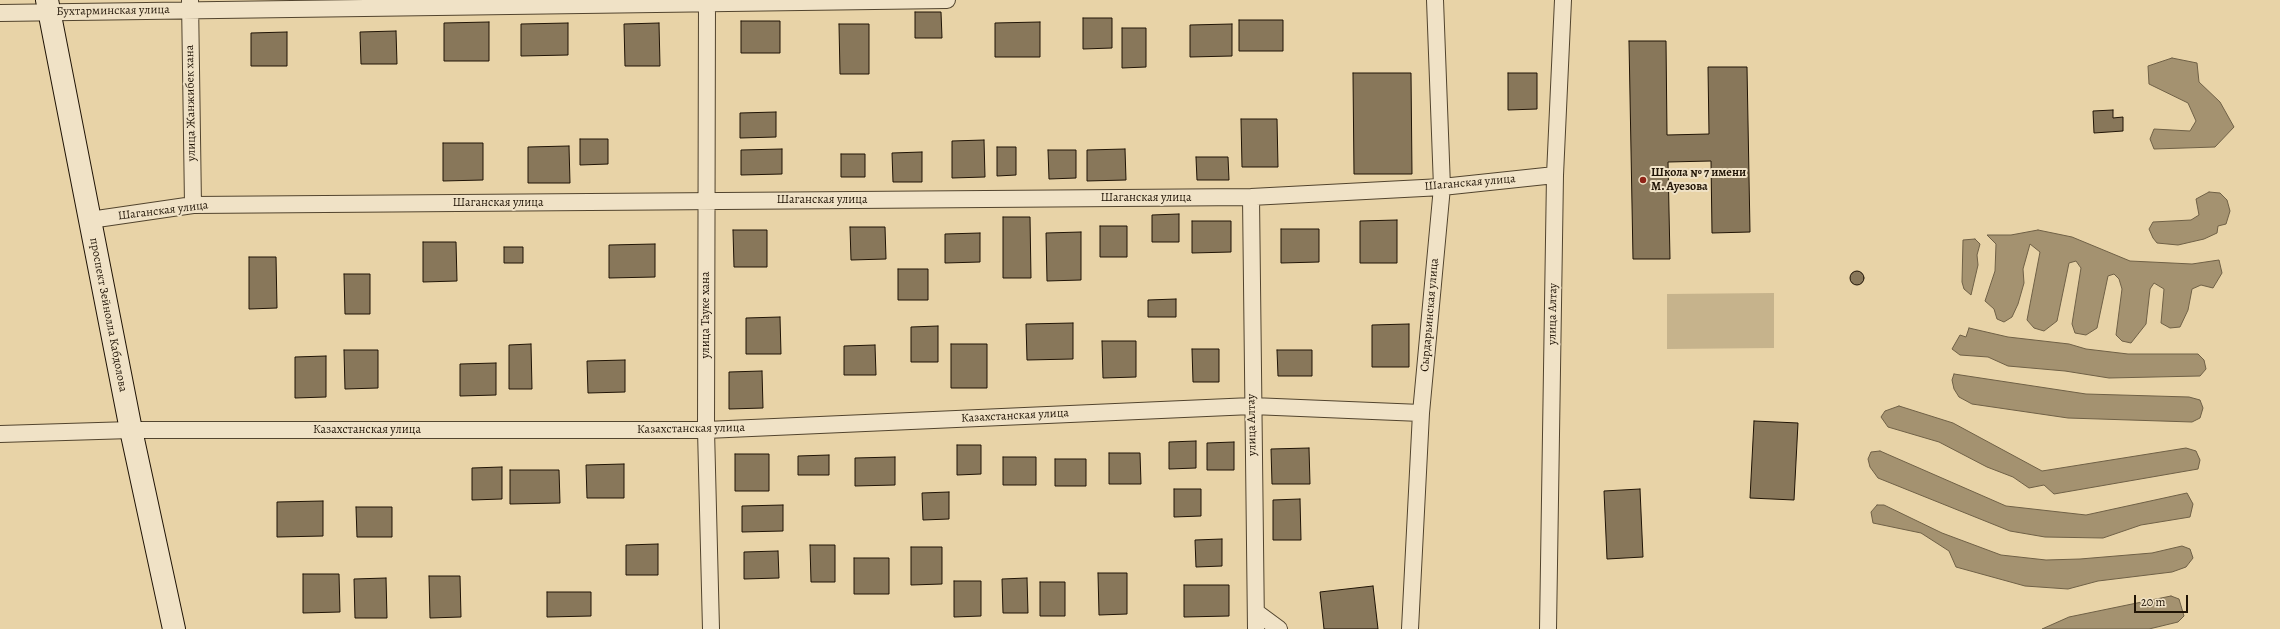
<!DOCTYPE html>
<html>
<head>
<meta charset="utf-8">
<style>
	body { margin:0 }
	#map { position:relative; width:2280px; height:629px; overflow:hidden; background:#e8d3a7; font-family:Alegreya,serif }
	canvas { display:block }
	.scale { position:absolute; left:2134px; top:595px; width:54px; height:18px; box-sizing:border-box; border:2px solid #201406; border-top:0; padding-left:5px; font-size:12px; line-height:14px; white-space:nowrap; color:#201406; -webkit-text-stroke:3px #f0e2c6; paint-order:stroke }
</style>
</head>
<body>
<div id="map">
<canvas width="2280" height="629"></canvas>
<div class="scale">20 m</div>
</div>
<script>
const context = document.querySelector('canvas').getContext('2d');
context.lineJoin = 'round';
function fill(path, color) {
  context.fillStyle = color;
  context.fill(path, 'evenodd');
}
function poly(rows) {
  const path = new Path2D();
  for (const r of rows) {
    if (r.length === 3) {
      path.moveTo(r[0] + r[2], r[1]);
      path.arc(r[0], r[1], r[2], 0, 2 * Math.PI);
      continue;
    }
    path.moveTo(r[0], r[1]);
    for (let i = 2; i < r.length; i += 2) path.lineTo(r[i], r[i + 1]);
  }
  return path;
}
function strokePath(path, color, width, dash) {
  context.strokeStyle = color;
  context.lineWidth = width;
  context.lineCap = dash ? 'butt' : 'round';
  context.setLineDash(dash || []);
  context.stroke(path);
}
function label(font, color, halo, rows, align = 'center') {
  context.font = font + ' Alegreya,serif';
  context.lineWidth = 4;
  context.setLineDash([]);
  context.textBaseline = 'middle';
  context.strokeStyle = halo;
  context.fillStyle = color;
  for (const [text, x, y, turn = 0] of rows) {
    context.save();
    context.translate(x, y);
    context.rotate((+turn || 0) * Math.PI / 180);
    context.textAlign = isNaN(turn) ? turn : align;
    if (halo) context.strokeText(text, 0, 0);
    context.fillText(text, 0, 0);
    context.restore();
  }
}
fill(poly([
	[1774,293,1774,348,1667,349,1667,294]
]), '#c6b38c');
const water = poly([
	[2172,58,2197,63,2199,82,2220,102,2234,127,2215,147,2154,149,2150,139,2154,129,2190,131,2196,121,2188,103,2149,84,2148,66,2172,58],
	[2209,192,2220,193,2227,200,2230,211,2226,224,2218,226,2217,233,2204,239,2178,245,2157,243,2153,238,2149,229,2153,222,2191,220,2199,215,2196,199,2209,192],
	[2038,230,2072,237,2130,261,2192,264,2219,260,2222,273,2213,288,2201,285,2192,289,2188,310,2180,327,2170,328,2161,323,2164,289,2154,283,2150,289,2146,324,2131,343,2122,341,2116,335,2122,289,2119,279,2114,274,2108,276,2097,328,2086,335,2075,333,2072,324,2081,268,2076,261,2069,263,2057,321,2044,331,2034,328,2027,320,2040,252,2030,244,2023,269,2024,283,2018,304,2012,317,2004,322,1997,319,1994,309,1985,301,1995,271,1996,244,1987,235,2011,235,2038,230],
	[1975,239,1980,244,1977,255,1978,265,1971,295,1964,289,1962,282,1963,240,1975,239],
	[1969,328,2008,337,2069,344,2086,349,2128,354,2198,354,2204,360,2206,369,2200,376,2109,378,2065,371,2008,366,1988,357,1960,355,1952,349,1960,335,1966,337,1969,328],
	[1954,374,2086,394,2189,397,2200,400,2203,408,2200,418,2192,422,2068,418,1972,404,1959,397,1954,389,1952,380,1954,374],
	[1899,406,1953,423,2042,471,2186,448,2196,451,2200,460,2198,469,2054,494,2044,485,2029,488,2013,477,1987,467,1939,442,1888,427,1881,417,1885,411,1899,406],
	[1880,451,2006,506,2086,515,2187,493,2193,504,2190,517,2141,525,2103,538,2045,537,2010,531,1878,478,1870,467,1868,459,1871,452,1880,451],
	[1877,505,1884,505,1942,533,2001,555,2046,560,2080,559,2152,553,2182,546,2190,549,2193,558,2186,567,2172,572,2098,581,2068,589,2025,586,1956,567,1949,551,1921,533,1873,523,1871,512,1877,505],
	[2171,596,2179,599,2184,616,2178,622,2149,629,2042,629,2069,617,2171,596]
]);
fill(water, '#a49270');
strokePath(water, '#6f6046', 1);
const building = poly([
	[915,12,941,12,942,38,915,38,915,12],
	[1083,18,1112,18,1112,48,1083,49,1083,18],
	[1239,20,1283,20,1283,51,1239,51,1239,20],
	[741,21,780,21,780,53,741,53,741,21],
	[489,22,489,61,444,61,444,23,489,22],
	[1040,22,1040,57,995,57,995,23,1040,22],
	[568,23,568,55,521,56,521,24,568,23],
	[659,23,660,66,625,66,624,24,659,23],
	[839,24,869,24,869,74,840,74,839,24],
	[1232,24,1232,56,1190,57,1190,25,1232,24],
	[1122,28,1146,28,1146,67,1122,68,1122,28],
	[396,31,397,64,361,64,360,32,396,31],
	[287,32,287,66,251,66,251,33,287,32],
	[1629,41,1666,41,1667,135,1709,134,1708,67,1747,67,1750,232,1712,233,1711,161,1668,162,1670,259,1633,259,1629,41],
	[1353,73,1411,73,1412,174,1354,174,1353,73],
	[1508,73,1537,73,1537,109,1508,110,1508,73],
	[2113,110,2113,118,2123,117,2123,131,2094,133,2093,111,2113,110],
	[776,112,776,137,740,138,740,113,776,112],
	[1241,119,1277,119,1278,167,1242,167,1241,119],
	[580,139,608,139,608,164,580,165,580,139],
	[984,140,985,177,952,178,952,141,984,140],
	[443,143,483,143,483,180,443,181,443,143],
	[569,146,570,183,528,183,528,147,569,146],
	[997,147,1016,147,1016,175,997,176,997,147],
	[782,149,782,174,741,175,741,150,782,149],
	[1125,149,1126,180,1087,181,1087,150,1125,149],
	[1048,150,1076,150,1076,178,1049,179,1048,150],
	[922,152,922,182,893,182,892,153,922,152],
	[841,154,865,154,865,177,841,177,841,154],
	[1196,157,1228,157,1229,180,1197,180,1196,157],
	[1179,214,1179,242,1152,242,1152,215,1179,214],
	[1003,217,1030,217,1031,278,1003,278,1003,217],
	[1397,220,1397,263,1360,263,1360,221,1397,220],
	[1192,221,1231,221,1231,252,1192,253,1192,221],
	[1100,226,1127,226,1127,257,1100,257,1100,226],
	[850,227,885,227,886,259,851,260,850,227],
	[1281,229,1319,229,1319,262,1281,263,1281,229],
	[733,230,767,230,767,267,734,267,733,230],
	[1081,232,1081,280,1047,281,1046,233,1081,232],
	[980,233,980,262,945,263,945,234,980,233],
	[423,242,456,242,457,281,423,282,423,242],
	[655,244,655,277,609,278,609,245,655,244],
	[504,247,523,247,523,263,504,263,504,247],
	[249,257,276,257,277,308,249,309,249,257],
	[898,269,928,269,928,300,898,300,898,269],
	[1857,278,7],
	[344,274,370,274,370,314,345,314,344,274],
	[1176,299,1176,317,1148,317,1148,300,1176,299],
	[780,317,781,354,746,354,746,318,780,317],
	[1073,323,1073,359,1027,360,1026,324,1073,323],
	[1409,324,1409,367,1372,367,1372,325,1409,324],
	[938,326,938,362,911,362,911,327,938,326],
	[1102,341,1136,341,1136,377,1103,378,1102,341],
	[531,344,532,389,509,389,509,345,531,344],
	[951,344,987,344,987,388,951,388,951,344],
	[875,345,876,375,844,375,844,346,875,345],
	[1192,349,1219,349,1219,382,1193,382,1192,349],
	[344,350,378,350,378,388,345,389,344,350],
	[1277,350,1312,350,1312,376,1278,376,1277,350],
	[326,356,326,397,295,398,295,357,326,356],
	[625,360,625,392,588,393,587,361,625,360],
	[496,363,496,395,460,396,460,364,496,363],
	[762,371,763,408,729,409,729,372,762,371],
	[1754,421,1798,423,1794,500,1750,498,1754,421],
	[1196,441,1196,468,1169,469,1169,442,1196,441],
	[1234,442,1234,470,1207,470,1207,443,1234,442],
	[957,445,981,445,981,474,957,475,957,445],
	[1309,448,1310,484,1272,484,1271,449,1309,448],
	[1109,453,1140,453,1141,484,1109,484,1109,453],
	[735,454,769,454,769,491,735,491,735,454],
	[829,455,829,475,798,475,798,456,829,455],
	[895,457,895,485,855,486,855,458,895,457],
	[1003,457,1036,457,1036,485,1003,485,1003,457],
	[1055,459,1086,459,1086,486,1055,486,1055,459],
	[624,464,624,498,587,498,586,465,624,464],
	[502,467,502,499,472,500,472,468,502,467],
	[510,470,559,470,560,503,510,504,510,470],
	[1174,489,1201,489,1201,516,1174,517,1174,489],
	[1640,489,1643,557,1607,559,1604,491,1640,489],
	[949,492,949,519,923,520,922,493,949,492],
	[1300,499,1301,540,1273,540,1273,500,1300,499],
	[323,501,323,536,277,537,277,502,323,501],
	[783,505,783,531,742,532,742,506,783,505],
	[356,507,392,507,392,537,357,537,356,507],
	[1222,539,1222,566,1196,567,1195,540,1222,539],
	[658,544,658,575,626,575,626,545,658,544],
	[810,545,835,545,835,582,811,582,810,545],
	[911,547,942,547,942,584,911,585,911,547],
	[778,551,779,578,744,579,744,552,778,551],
	[854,558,889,558,889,594,854,594,854,558],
	[1098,573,1127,573,1127,614,1099,615,1098,573],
	[303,574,339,574,340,612,303,613,303,574],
	[429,576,460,576,461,617,430,618,429,576],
	[386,578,387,618,355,618,354,579,386,578],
	[1027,578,1028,613,1003,613,1002,579,1027,578],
	[954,581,981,581,981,616,954,617,954,581],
	[1040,582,1065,582,1065,616,1040,616,1040,582],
	[1184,585,1229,585,1229,616,1184,617,1184,585],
	[1373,586,1378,629,1324,629,1320,592,1373,586],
	[547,592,591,592,591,616,547,617,547,592]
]);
fill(building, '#88775a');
strokePath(building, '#201406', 1);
const street = poly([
	[190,0,193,205],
	[707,0,706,430,711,629],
	[0,13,947,0],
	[1251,197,1256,629],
	[90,220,193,205,1251,197,1442,187,1555,175],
	[0,434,131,430,706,430,1252,406,1421,413],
	[1256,612,1279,629],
	[1410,629,1421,413,1442,187,1435,0],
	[1548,629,1555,175,1563,0]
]);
const secondary = poly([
	[47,0,131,430,174,629]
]);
strokePath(street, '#52442e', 18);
strokePath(secondary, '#201406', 24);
strokePath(street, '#f0e2c6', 16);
strokePath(secondary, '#f0e2c6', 22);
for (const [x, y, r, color] of [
	[1643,180,4,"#8f2418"]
]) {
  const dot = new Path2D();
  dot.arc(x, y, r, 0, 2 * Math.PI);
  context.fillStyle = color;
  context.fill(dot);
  strokePath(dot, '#f0e2c6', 1.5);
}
label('12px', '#201406', '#f0e2c6', [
	["Бухтарминская улица",113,11,-1],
	["улица Жанжибек хана",191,103,-91],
	["Шаганская улица",1470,183,-5],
	["Шаганская улица",1146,198],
	["Шаганская улица",822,200],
	["Шаганская улица",498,203],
	["Шаганская улица",163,211,-7],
	["улица Алтау",1553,314,-89],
	["проспект Зейнолла Кабдолова",108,315,79],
	["улица Тауке хана",706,315,-90],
	["Сырдарьинская улица",1430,315,-85],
	["Казахстанская улица",1015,416,-3],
	["улица Алтау",1252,425,-91],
	["Казахстанская улица",691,429,-1],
	["Казахстанская улица",367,430]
]);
label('bold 12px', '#201406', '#f0e2c6', [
	["Школа № 7 имени",1651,173],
	["М. Ауезова",1651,187]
], 'left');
</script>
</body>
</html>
